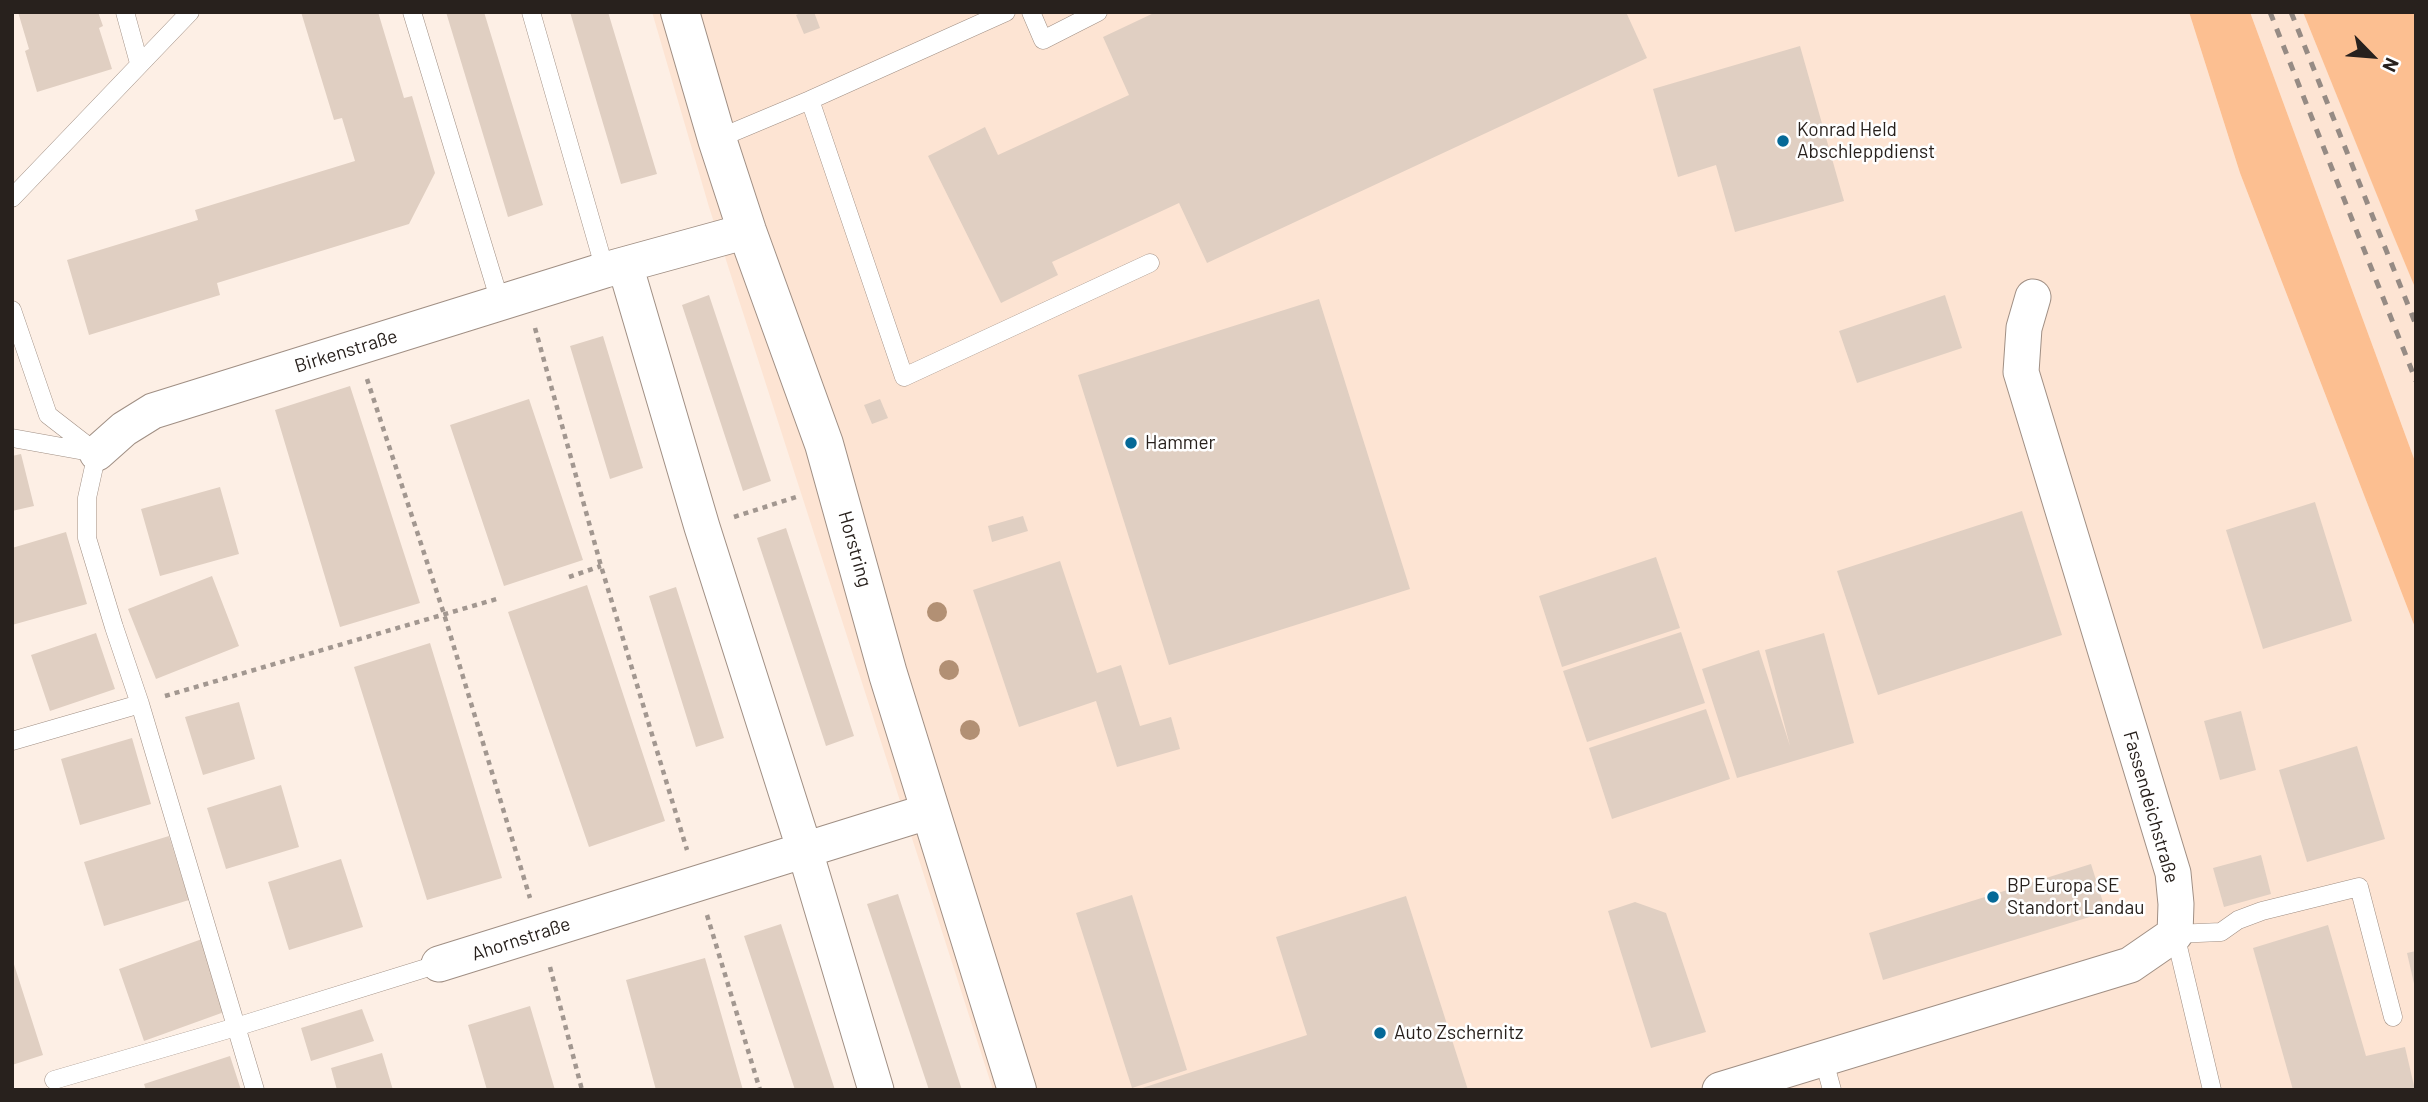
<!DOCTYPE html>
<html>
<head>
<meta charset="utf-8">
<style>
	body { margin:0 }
	#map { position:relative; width:2428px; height:1102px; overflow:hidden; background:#fdefe5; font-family:Barlow,sans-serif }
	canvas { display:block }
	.frame { position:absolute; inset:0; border:14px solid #28211d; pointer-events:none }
	.north { position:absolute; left:2337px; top:21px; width:70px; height:70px; -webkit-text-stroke:5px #fff; paint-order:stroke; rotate:115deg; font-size:19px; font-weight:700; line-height:28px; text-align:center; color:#28211d }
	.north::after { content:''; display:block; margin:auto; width:24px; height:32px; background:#28211d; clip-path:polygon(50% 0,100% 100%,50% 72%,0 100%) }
</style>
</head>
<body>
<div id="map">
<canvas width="2428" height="1102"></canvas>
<div class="frame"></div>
<div class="north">N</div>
</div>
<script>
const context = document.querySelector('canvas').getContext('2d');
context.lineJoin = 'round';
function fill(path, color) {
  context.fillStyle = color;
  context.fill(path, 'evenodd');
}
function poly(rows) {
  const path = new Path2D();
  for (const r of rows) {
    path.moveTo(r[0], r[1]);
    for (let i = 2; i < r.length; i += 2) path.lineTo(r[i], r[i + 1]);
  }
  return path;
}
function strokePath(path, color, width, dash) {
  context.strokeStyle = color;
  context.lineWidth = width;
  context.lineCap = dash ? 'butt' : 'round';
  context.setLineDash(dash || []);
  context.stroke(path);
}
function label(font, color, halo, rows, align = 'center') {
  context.font = font + ' Barlow,sans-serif';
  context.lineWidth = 5;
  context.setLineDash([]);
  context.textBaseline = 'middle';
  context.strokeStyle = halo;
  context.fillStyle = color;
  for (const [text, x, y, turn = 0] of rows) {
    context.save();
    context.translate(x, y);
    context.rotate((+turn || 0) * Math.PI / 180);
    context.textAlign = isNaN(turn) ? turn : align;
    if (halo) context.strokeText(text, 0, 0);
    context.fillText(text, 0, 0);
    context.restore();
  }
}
fill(poly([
	[652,12,2189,12,2240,173,2416,630,2416,1090,993,1090,709,207],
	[2250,12,2303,12,2416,290,2416,464]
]), '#fde4d3');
fill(poly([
	[2189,12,2250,12,2416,464,2416,630,2240,173],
	[2303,12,2416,12,2416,290,2389,225]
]), '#fcbf91');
fill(poly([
	[18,12,98,12,103,26,99,28,112,69,37,92,25,51,29,49],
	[301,12,378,12,404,98,412,96,435,173,409,224,217,283,220,295,89,335,67,260,198,220,195,210,355,161,342,118,334,120],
	[446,12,484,12,543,205,508,217],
	[570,12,608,12,657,174,621,184],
	[803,12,814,12,820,28,804,34,796,15],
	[1156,12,1626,12,1647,58,1207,263,1179,203,1052,262,1058,275,1001,303,928,156,985,127,998,155,1129,95,1103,37],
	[1800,46,1844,201,1735,232,1716,165,1678,177,1653,89],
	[709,295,771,481,743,491,682,305],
	[1945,295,1962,348,1857,383,1839,331],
	[1319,299,1410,589,1169,665,1078,375],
	[603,336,643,468,610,479,570,346],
	[350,386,420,603,340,627,275,410],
	[529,399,583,560,504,586,450,425],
	[880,399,888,418,872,424,864,405],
	[21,454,34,506,12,511,12,456],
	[220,487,239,554,160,576,141,509],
	[2315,502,2352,621,2263,649,2226,530],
	[2022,511,2062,635,1878,695,1837,571],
	[1023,516,1028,531,992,542,988,526],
	[786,528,854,736,826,746,757,538],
	[66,532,87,604,12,625,12,548],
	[1656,557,1680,628,1562,667,1539,596],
	[1060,561,1097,673,1121,665,1140,726,1171,717,1180,749,1117,767,1096,701,1019,727,973,590],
	[212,576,239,646,156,679,128,609],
	[587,585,665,821,589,847,508,612],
	[676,587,724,738,696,747,649,596],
	[1681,632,1705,703,1587,742,1563,671],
	[96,633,115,689,50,711,31,655],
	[1824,633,1854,743,1737,778,1702,669,1759,650,1790,746,1765,650],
	[430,643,502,878,427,900,354,667],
	[239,702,255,759,203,775,185,717],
	[1706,709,1730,779,1612,819,1589,748],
	[2241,711,2256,770,2220,780,2204,721],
	[132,738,151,804,80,825,61,759],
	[2357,746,2385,839,2307,862,2279,770],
	[281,785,299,847,226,869,207,808],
	[169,836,189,900,104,926,84,862],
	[2261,855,2271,894,2224,907,2213,868],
	[341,859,363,927,289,950,268,882],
	[2091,864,2106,912,1883,980,1869,933],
	[898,894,962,1090,929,1090,867,904],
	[1132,895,1187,1070,1132,1088,1076,913],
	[1406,896,1468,1090,1136,1090,1307,1035,1276,937],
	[1635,902,1666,913,1706,1032,1651,1048,1608,911],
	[781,924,835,1090,795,1090,744,936],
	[2328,925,2366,1056,2405,1047,2415,1090,2293,1090,2253,948],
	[202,939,227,1011,144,1041,119,969],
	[2416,951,2416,988,2415,988,2407,953],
	[12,958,43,1055,12,1065],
	[705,958,743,1090,656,1090,626,980],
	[530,1006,555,1090,487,1090,468,1025],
	[362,1009,374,1041,311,1061,301,1028],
	[382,1053,393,1090,337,1090,331,1068],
	[230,1056,241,1090,146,1090,144,1084]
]), '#e0cfc2');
const service = poly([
	[125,12,139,63],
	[412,12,501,305],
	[531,12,605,270],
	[1031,12,1043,40,1098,12],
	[810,100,904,377,1150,263],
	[717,139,810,100,1006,12],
	[12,198,190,12],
	[12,310,48,415,97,453],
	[12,438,90,452],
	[97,453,87,498,87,538,114,627,140,704,255,1090],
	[12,741,140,704],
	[1823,1057,1832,1090],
	[54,1080,236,1027,439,964],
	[2212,1090,2175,934,2221,932,2238,920,2262,911,2359,887,2393,1017]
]);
const minor = poly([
	[625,265,702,527,805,851,876,1090],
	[97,453,124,429,153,411,605,270,747,231],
	[439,964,930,811],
	[1720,1090,2130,965,2175,934,2176,904,2173,873,2021,372,2024,328,2033,297]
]);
const tertiary = poly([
	[680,12,717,139,747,231,824,444,888,674,1017,1090]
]);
strokePath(service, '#a08f84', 19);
strokePath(minor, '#a08f84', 37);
strokePath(tertiary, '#a08f84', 40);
strokePath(poly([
	[535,328,601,566,687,850],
	[367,379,444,614,530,898],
	[734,517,799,496],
	[569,577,601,566],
	[165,696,500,598],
	[707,915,760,1090],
	[550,967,582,1090]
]), '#a29790', 4.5, [5, 5]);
strokePath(service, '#fff', 18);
strokePath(minor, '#fff', 35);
strokePath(tertiary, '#fff', 38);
strokePath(poly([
	[2270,12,2416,381],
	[2291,12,2416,325]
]), '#968b84', 5, [9, 9]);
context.fillStyle = '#b29074';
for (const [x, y] of [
	[937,612],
	[949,670],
	[970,730]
]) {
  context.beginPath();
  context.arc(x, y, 10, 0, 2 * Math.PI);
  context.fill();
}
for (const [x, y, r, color] of [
	[1783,141,7,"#056997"],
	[1131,443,7,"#056997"],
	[1993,897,7,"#056997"],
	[1380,1033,7,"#056997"]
]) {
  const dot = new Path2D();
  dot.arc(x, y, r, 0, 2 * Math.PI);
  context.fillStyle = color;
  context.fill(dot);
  strokePath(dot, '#fff', 2.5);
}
label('19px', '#28211d', '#fff', [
	["Konrad Held",1797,130],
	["Abschleppdienst",1797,152],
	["Hammer",1145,443],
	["BP Europa SE",2007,886],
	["Standort Landau",2007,908],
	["Auto Zschernitz",1394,1033]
], 'left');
label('19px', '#28211d', '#fff', [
	["Birkenstraße",346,351,-17],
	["Horstring",855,549,74],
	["Fassendeichstraße",2151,807,74],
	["Ahornstraße",521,939,-18]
]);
</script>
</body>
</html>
